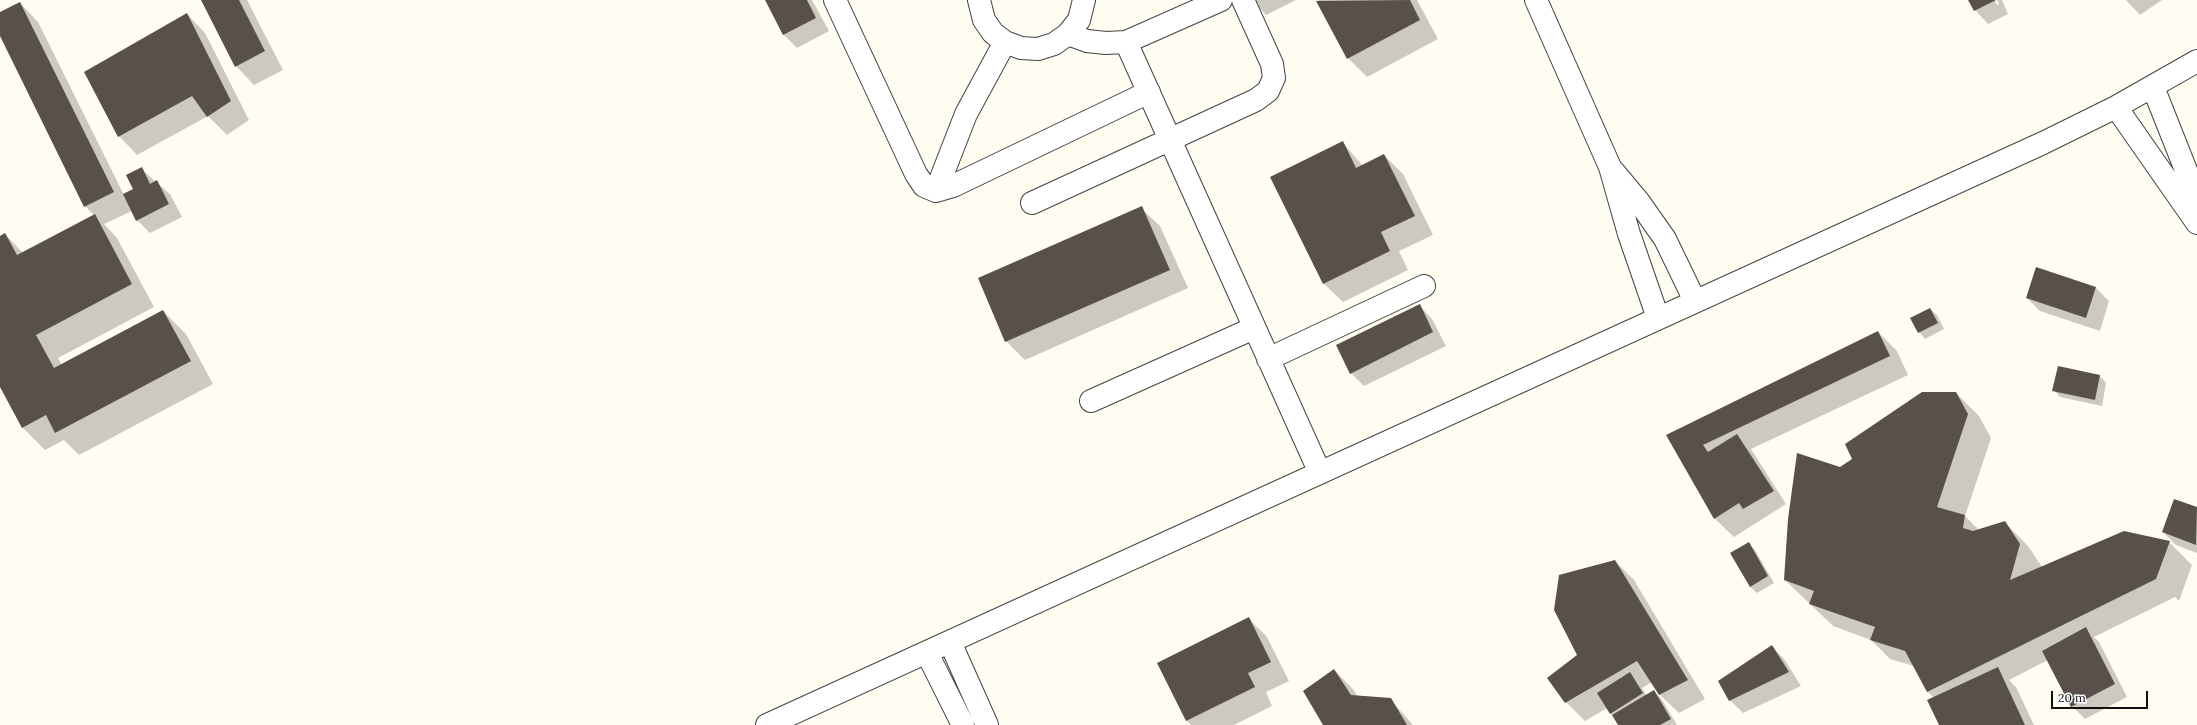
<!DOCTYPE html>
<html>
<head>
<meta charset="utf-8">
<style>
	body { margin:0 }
	#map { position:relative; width:2197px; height:725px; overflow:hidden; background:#fffcf1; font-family:Lora,serif }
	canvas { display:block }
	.scale { position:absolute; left:2051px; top:691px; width:97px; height:18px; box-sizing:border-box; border:2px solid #0f0f0f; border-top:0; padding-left:5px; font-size:12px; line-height:14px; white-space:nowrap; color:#0f0f0f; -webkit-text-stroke:3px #fff; paint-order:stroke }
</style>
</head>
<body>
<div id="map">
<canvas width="2197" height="725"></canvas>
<div class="scale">20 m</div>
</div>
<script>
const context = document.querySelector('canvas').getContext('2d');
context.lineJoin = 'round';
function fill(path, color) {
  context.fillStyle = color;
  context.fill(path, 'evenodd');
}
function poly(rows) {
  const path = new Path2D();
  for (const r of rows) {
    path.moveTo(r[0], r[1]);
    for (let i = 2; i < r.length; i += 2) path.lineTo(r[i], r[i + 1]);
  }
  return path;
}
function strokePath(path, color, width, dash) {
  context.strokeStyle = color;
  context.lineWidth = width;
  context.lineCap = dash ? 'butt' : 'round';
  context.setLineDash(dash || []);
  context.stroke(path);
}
fill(poly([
	[202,0,247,0,283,70,254,85,236,66],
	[766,0,812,0,829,31,797,48,784,35],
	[1252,0,1296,0,1266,15],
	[1319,0,1417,0,1438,39,1367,77,1348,58,1317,1],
	[1970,0,1995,0,1997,5,1999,4,1997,0,2002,0,2008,14,1988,24,1975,10],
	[2126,0,2162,0,2140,15],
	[20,3,38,22,124,195,134,189,141,169,170,194,182,217,150,233,137,220,132,211,104,224,117,238,154,307,58,358,62,365,163,311,186,334,213,384,79,455,64,440,45,450,22,427,0,385,0,237,5,234,23,253,94,215,85,206,0,34,0,13],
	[187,14,205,33,249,120,227,135,208,116,137,155,119,136],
	[1343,143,1363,166,1384,155,1403,174,1433,235,1399,251,1408,270,1343,302,1324,284,1272,177],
	[1141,208,1160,226,1188,288,1025,360,1006,341],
	[2096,288,2109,301,2100,331,2040,311,2027,298],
	[1419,305,1432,319,1446,346,1364,386,1351,373],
	[1930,309,1937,315,1944,329,1925,339,1919,332],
	[1878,332,1897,351,1908,375,1751,449,1786,504,1734,537,1715,519,1667,435],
	[2059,367,2100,376,2106,383,2102,406,2060,397,2054,390],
	[1956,393,1979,416,1991,438,1965,516,1979,530,2005,523,2028,546,2042,567,2169,542,2192,565,2179,601,2175,597,2094,637,2099,642,2127,697,2085,719,2072,706,2048,660,2009,680,2016,687,2034,725,1940,725,1934,698,1928,692,1914,666,1890,659,1871,640,1833,626,1785,580,1840,469],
	[2175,500,2197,508,2197,553,2176,545,2163,532],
	[1748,544,1755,550,1774,583,1757,593,1750,587],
	[1615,561,1634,580,1705,699,1679,713,1660,695,1652,682,1642,688,1647,696,1654,692,1661,698,1677,725,1619,725,1607,708,1585,721,1566,702,1578,655],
	[1248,618,1267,637,1289,681,1266,692,1272,706,1234,725,1191,725,1187,721,1158,663],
	[1772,647,1785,660,1801,686,1743,713,1730,700],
	[1334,670,1353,689,1358,697,1390,699,1413,725,1324,725]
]), '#0003');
fill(poly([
	[201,0,239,0,265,51,235,67],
	[765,0,807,0,816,18,783,35],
	[1410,0,1420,20,1347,59,1316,1],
	[1968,0,1996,0,1974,11],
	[20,2,114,192,84,207,0,36,0,12],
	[187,13,231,101,207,117,192,96,118,137,84,72],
	[1343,141,1356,168,1384,154,1415,216,1381,232,1390,251,1323,284,1270,177],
	[142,167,150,184,157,180,169,204,136,221,123,194,133,189,126,175],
	[1142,206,1170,270,1005,342,978,278],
	[95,214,132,284,36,335,54,368,163,310,191,361,55,433,46,415,22,428,0,387,0,236,5,233,17,255],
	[2036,267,2096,287,2086,318,2026,298],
	[1420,304,1433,332,1350,374,1336,345],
	[1930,308,1938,323,1918,333,1910,318],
	[1878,331,1890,356,1703,445,1708,452,1737,434,1774,491,1743,509,1739,503,1714,519,1666,435],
	[2058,366,2100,375,2095,400,2052,391],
	[1922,392,1956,392,1968,414,1937,507,1965,515,1963,528,1973,531,2005,521,2020,544,2010,580,2124,531,2170,541,2156,579,1927,692,1905,651,1870,640,1875,627,1809,604,1814,591,1784,580,1788,519,1797,453,1840,467,1852,459,1845,444],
	[2174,499,2197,507,2196,545,2162,532],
	[1749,542,1768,576,1750,587,1730,553],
	[1615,560,1688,680,1659,695,1637,661,1565,703,1547,678,1577,655,1554,610,1559,575],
	[1249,617,1271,662,1248,673,1255,687,1186,721,1157,663],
	[2086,627,2115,684,2071,707,2042,651],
	[1772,645,1789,672,1729,701,1718,681],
	[1998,667,2025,725,1939,725,1927,700],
	[1334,669,1351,695,1391,698,1407,725,1323,725,1303,691],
	[1630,672,1643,693,1610,714,1597,693],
	[1654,690,1671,719,1660,725,1618,725,1612,715]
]), '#59504b');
const minor = poly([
	[835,0,916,174,924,186,936,191,953,186,1149,92],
	[979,0,984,20,993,33,1005,42,1021,48,1038,49,1054,44,1068,34,1079,20,1084,0],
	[1536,0,1610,167,1629,234,1658,318],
	[1068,34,1087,41,1106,43,1126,42,1221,0],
	[1126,42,1320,473],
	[2153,87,2197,198],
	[2116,107,2197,223],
	[1614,172,1639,202,1665,239,1695,301],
	[936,191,966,114,1005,42],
	[1032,203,1256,100,1268,91,1274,78,1272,64,1243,0],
	[1268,359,1424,286],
	[1091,401,1254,328],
	[950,642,987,725],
	[927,653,963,725],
	[767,725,2043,143,2116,107,2197,61]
]);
strokePath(minor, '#424242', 24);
strokePath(minor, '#fff', 22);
</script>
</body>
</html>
